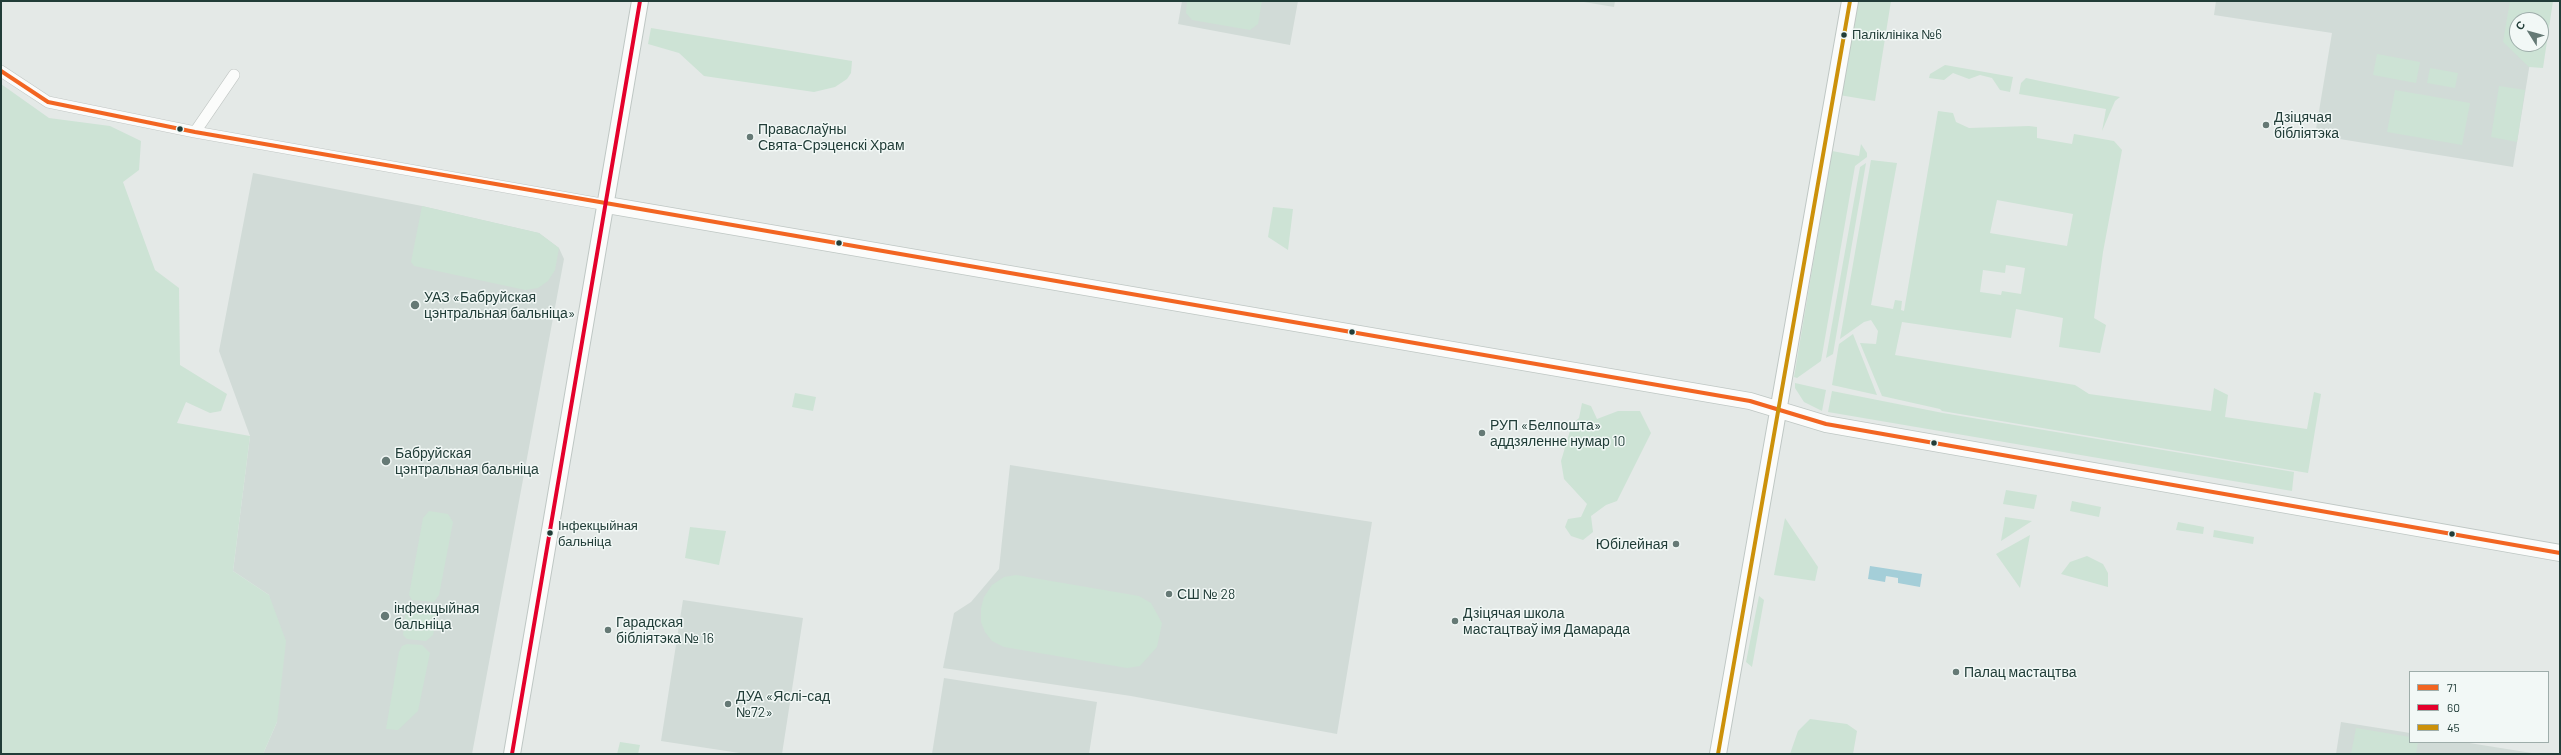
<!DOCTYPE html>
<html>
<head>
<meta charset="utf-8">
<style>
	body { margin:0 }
	#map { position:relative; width:2561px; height:755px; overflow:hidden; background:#e4e9e7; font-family:Barlow,sans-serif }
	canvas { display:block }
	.frame { position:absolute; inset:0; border:2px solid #213d38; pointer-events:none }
	.legend { position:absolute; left:2409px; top:671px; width:140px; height:72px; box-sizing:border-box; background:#f2f8f6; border:1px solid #9eadaa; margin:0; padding:5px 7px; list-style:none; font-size:12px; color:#213d38 }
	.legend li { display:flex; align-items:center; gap:8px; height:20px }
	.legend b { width:20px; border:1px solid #9eadaa }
	.north { position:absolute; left:2509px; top:12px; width:40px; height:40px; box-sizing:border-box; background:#f2f8f6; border:1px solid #9eadaa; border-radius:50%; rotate:307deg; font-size:11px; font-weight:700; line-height:16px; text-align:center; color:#213d38 }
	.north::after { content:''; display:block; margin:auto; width:14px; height:18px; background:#657975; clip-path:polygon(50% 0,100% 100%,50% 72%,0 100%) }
</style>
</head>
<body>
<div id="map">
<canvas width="2561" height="755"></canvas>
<div class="frame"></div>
<ul class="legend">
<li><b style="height:5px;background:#f26522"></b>71</li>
<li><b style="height:5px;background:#e4002b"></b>60</li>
<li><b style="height:5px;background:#cc910b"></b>45</li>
</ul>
<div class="north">С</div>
</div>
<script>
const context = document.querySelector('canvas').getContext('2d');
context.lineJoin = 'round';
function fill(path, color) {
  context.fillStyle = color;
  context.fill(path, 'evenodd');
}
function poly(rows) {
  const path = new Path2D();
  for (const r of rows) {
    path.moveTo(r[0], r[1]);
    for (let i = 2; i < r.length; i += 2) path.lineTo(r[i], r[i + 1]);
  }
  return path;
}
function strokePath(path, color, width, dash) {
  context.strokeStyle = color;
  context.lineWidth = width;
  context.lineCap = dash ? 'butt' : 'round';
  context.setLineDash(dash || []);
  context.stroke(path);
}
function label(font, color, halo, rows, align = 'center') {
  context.font = font + ' Barlow,sans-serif';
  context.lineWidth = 3;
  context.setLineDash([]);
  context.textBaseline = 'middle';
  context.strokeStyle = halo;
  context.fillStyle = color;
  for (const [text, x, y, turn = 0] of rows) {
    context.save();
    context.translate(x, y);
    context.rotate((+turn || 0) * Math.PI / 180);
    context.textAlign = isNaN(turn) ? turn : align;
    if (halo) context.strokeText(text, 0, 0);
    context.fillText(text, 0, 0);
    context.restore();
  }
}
fill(poly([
	[1182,1,1298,1,1290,45,1178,24],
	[1578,1,1615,1,1614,7],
	[2216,1,2540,1,2517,20,2517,44,2533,44,2513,167,2315,135,2332,33,2214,15],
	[253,173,422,206,539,233,559,248,564,259,472,754,263,754,277,722,269,595,233,571,250,436,219,351],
	[1010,465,1372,522,1337,734,1131,696,943,668,954,613,971,602,999,569],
	[683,600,803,618,782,754,746,754,661,741],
	[944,678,1097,702,1089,754,932,754],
	[2341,722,2410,733,2410,742,2463,742,2538,754,2336,754]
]), '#d1dbd7');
fill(poly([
	[1187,1,1262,1,1258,24,1250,30,1192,20,1186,13],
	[1850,1,1891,1,1875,101,1833,94],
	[2510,1,2553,1,2543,68,2529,67,2503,42],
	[2517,20,2541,20,2541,44,2517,44],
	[651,28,852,61,851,73,847,79,835,87,814,92,704,76,679,53,648,44],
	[2377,54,2420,62,2416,83,2373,75],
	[1945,65,2013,77,2010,92,2000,90,1992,78,1980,75,1969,79,1953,73,1944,80,1929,78,1930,74],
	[2430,68,2458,73,2455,88,2427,83],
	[2026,78,2040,81,2120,97,2115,101,2102,131,2106,109,2019,94,2021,83],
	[1,84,49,118,110,126,141,141,139,170,123,182,155,270,179,288,180,365,227,394,221,411,210,413,186,402,177,423,250,436,233,571,269,595,286,641,277,722,263,754,1,754],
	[2499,86,2525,90,2517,142,2491,137],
	[2395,90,2470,103,2462,145,2387,132],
	[1938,111,1953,113,1956,122,1969,128,2029,126,2037,127,2037,138,2072,144,2074,134,2114,141,2122,150,2103,252,2094,318,2106,325,2100,353,2059,347,2063,318,2016,309,2011,338,1902,322,1895,355,2075,385,2089,394,2211,411,2214,388,2228,395,2225,417,2307,429,2314,392,2321,394,2308,473,1942,411,1940,409,1882,396,1860,343,1876,344,1878,331,1871,320,1864,322,1840,339,1871,160,1897,163,1871,305,1893,309,1895,300,1902,301,1901,310,1904,311],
	[1997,200,2073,214,2067,246,1990,233],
	[2006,265,2025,268,2021,294,2002,291,2001,295,1980,292,1983,270,2005,273],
	[1861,144,1867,153,1867,157,1855,166,1821,361,1797,378,1794,377,1832,151,1859,156],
	[1866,163,1833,354,1826,358,1860,167],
	[422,206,539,233,559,248,555,270,548,281,538,288,525,290,414,266,411,262],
	[1273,207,1293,209,1288,250,1268,237],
	[1853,334,1877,395,1832,385,1839,344],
	[1795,383,1826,390,1822,411,1804,402,1795,388],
	[1832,391,1943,413,2294,472,2292,491,1828,412],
	[795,393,816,397,813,411,792,407],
	[1582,403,1591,406,1597,419,1618,411,1640,411,1651,433,1617,501,1606,505,1591,516,1593,532,1583,540,1571,536,1565,527,1568,519,1581,517,1587,504,1564,479,1561,461,1572,424,1579,418],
	[2006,490,2037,495,2034,509,2003,504],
	[2072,501,2101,507,2099,517,2070,511],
	[429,511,448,514,453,522,439,595,434,602,412,600,409,595,423,518],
	[2005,517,2032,521,2001,541],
	[1785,518,1818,567,1815,581,1774,575],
	[2178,522,2204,527,2203,534,2176,530],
	[690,527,726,531,719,565,685,558],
	[2214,530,2254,537,2253,544,2213,537],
	[2030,535,2020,588,1996,554],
	[2087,556,2103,564,2108,573,2108,587,2061,574,2070,562],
	[1016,575,1139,596,1151,603,1162,623,1157,647,1140,666,1127,668,1004,647,992,641,985,632,981,622,981,608,984,597,992,585,1004,577],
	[1759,596,1764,600,1752,667,1746,662],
	[412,606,432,609,437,614,433,635,426,641,407,639,403,635,406,610],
	[407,644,422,645,430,653,418,711,398,730,386,729,399,652,402,646],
	[1810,719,1847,724,1857,731,1853,754,1790,754,1798,731],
	[2356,728,2410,737,2410,742,2418,742,2416,754,2351,754],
	[620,742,640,745,638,754,617,754]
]), '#cde3d5');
fill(poly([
	[1870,566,1922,574,1920,587,1898,583,1898,578,1886,576,1885,582,1868,579]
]), '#a4ced8');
const minor = poly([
	[1,71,48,102,195,132,607,205],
	[195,132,234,75]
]);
const secondary = poly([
	[607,205,1750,401,1826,424,2560,553],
	[512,754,640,1],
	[1718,754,1850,1]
]);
strokePath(minor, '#c1c6c4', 12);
strokePath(secondary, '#bfc7c4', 18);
strokePath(minor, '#fbfcfb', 11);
strokePath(secondary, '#fbfcfb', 16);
strokePath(poly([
	[1,71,48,102,195,132,1750,401,1826,424,2560,553]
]), '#f26522', 4);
strokePath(poly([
	[512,754,640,1]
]), '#e4002b', 4);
strokePath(poly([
	[1718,754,1850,1]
]), '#cc910b', 4);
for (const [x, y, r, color] of [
	[1844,35,3.5,"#213d38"],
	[2266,125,4,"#657975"],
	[180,129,3.5,"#213d38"],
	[750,137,4,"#657975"],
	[839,243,3.5,"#213d38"],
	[415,305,5,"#657975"],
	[1352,332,3.5,"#213d38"],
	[1482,433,4,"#657975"],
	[1934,443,3.5,"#213d38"],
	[386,461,5,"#657975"],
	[550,533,3.5,"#213d38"],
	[2452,534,3.5,"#213d38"],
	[1676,544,4,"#657975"],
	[1169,594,4,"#657975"],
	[385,616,5,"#657975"],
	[1455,621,4,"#657975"],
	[608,630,4,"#657975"],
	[1956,672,4,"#657975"],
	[728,704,4,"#657975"]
]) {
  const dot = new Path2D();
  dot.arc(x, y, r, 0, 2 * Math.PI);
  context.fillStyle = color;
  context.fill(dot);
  strokePath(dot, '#f2f8f6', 1.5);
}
label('13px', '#213d38', '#f2f8f6', [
	["Паліклініка №6",1852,35],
	["Інфекцыйная",558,526],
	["бальніца",558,542]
], 'left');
label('14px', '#213d38', '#f2f8f6', [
	["Дзіцячая",2274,117],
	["бібліятэка",2274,133],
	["Праваслаўны",758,129],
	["Свята-Срэценскі Храм",758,145],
	["УАЗ «Бабруйская",424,297],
	["цэнтральная бальніца»",424,313],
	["РУП «Белпошта»",1490,425],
	["аддзяленне нумар 10",1490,441],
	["Бабруйская",395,453],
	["цэнтральная бальніца",395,469],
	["Юбілейная",1668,544,"right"],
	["СШ № 28",1177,594],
	["інфекцыйная",394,608],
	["бальніца",394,624],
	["Дзіцячая школа",1463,613],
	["мастацтваў імя Дамарада",1463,629],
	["Гарадская",616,622],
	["бібліятэка № 16",616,638],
	["Палац мастацтва",1964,672],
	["ДУА «Яслі-сад",736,696],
	["№72»",736,712]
], 'left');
</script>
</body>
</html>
